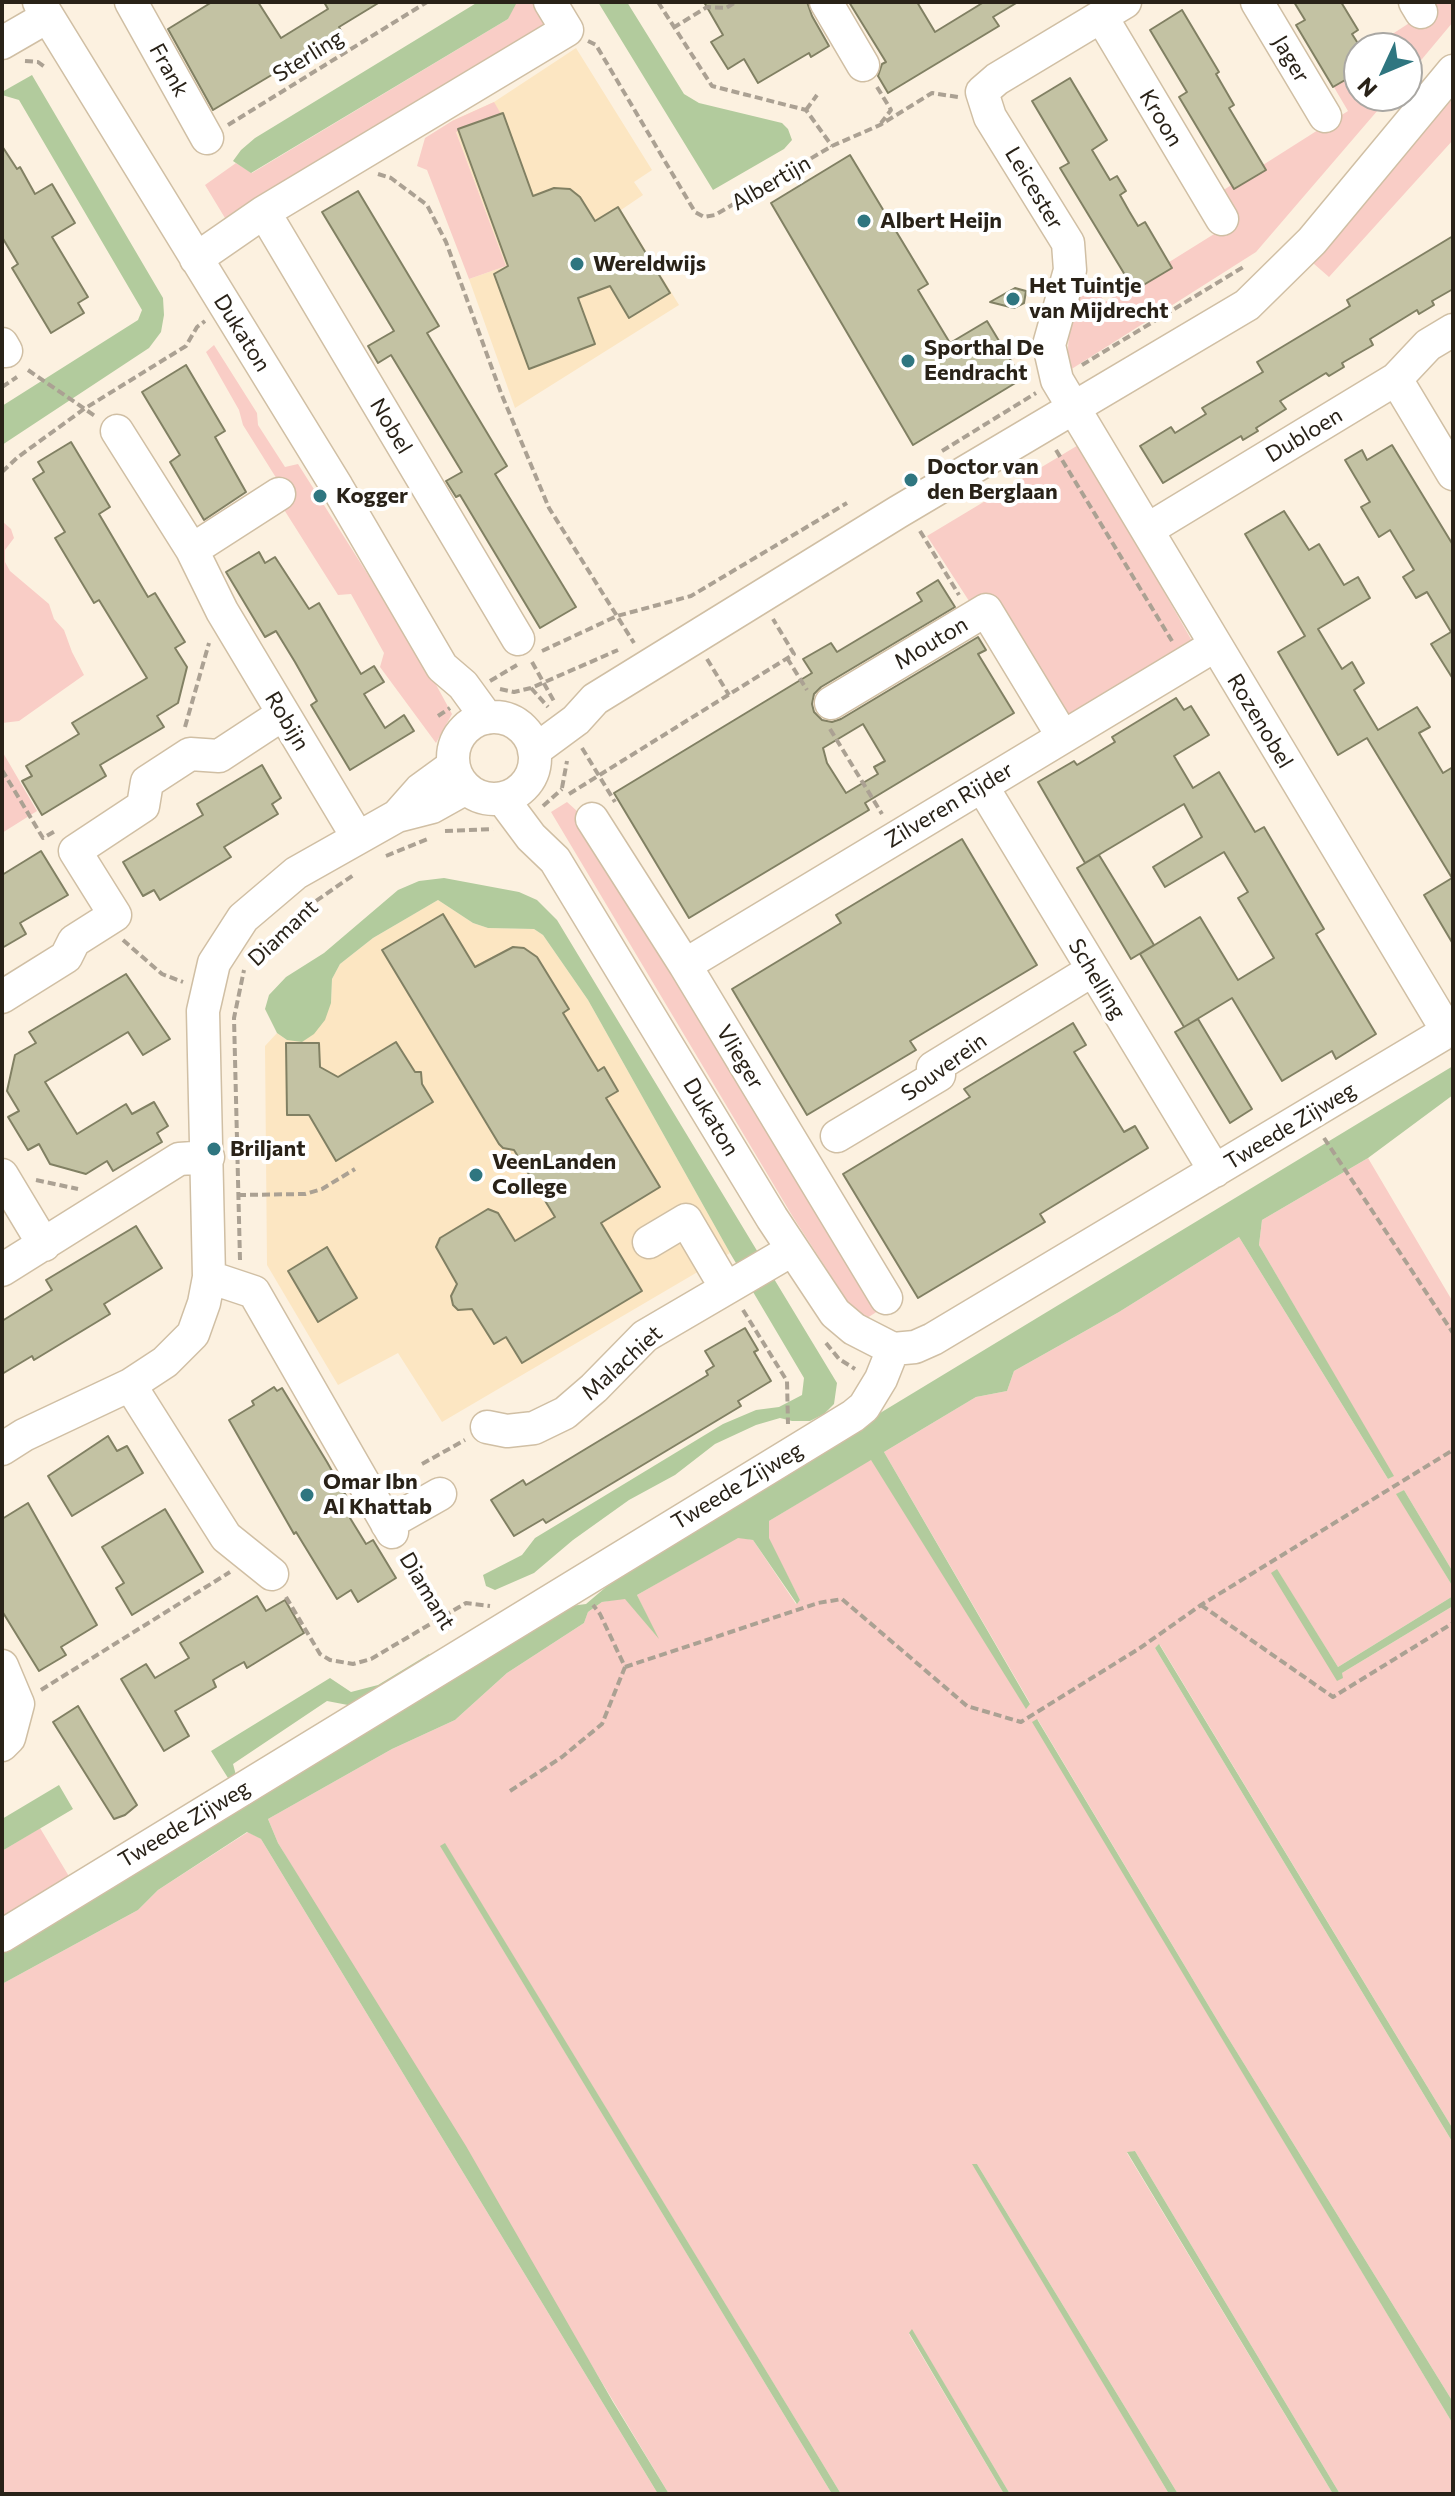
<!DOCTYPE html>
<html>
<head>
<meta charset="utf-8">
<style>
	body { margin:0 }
	#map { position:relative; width:1455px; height:2496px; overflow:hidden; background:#fcf1e0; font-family:Commissioner,sans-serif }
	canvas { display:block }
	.frame { position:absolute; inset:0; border:4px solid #292218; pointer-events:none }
	.north { position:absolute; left:1343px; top:32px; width:80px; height:80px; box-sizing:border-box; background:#fff; border:2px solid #a9a7a3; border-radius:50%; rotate:226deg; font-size:22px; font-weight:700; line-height:32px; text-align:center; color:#292218 }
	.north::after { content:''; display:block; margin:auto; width:28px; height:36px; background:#2f7680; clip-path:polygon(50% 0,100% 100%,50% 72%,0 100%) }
</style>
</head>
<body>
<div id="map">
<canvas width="1455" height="2496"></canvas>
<div class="frame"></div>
<div class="north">N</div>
</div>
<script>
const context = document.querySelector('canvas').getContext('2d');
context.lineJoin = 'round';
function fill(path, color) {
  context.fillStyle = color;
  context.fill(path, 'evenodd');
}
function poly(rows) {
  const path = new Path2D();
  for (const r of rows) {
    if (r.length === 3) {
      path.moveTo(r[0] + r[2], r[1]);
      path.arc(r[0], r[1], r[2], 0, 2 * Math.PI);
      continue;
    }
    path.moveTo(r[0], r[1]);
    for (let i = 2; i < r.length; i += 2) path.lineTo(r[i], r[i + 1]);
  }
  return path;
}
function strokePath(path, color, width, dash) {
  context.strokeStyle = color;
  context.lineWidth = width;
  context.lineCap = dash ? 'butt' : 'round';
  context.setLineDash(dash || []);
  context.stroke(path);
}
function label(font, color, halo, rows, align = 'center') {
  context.font = font + ' Commissioner,sans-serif';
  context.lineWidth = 8;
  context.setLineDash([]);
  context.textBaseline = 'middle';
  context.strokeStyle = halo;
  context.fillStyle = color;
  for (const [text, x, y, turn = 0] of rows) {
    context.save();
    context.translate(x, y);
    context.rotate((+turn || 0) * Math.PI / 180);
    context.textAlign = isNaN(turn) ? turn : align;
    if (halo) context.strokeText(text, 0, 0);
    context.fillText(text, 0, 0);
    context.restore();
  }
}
fill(poly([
	[576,48,652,170,634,182,643,195,621,210,679,305,515,408,469,279,506,266,452,121,494,102],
	[438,900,473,923,488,928,534,929,543,935,588,1000,730,1253,442,1422,398,1353,338,1385,267,1265,265,1046,277,1033,287,1040,331,1003,332,979,340,964,373,938]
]), '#fce6c2');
fill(poly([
	[515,2,539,2,548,30,237,225,225,218,205,185,236,163,252,173,508,19],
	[1435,2,1453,2,1453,22,1407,77,1407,48,1371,48,1420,16],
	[1359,56,1359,96,1390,96,1256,252,1070,370,1067,363,1069,334,1085,274,1105,302,1235,221,1222,191,1348,111,1328,77],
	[1453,98,1453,140,1329,277,1313,263],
	[494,102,501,114,456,132,506,266,469,279,427,170,417,166,425,138,452,121],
	[214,345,257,413,258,425,285,467,298,464,427,668,452,714,436,743,380,667,384,653,351,594,338,595,283,508,280,484,243,425,239,410,206,352],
	[1080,444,1192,641,1067,716,984,593,969,601,927,536],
	[2,521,11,529,14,538,5,550,5,562,10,571,49,604,54,619,64,630,72,652,84,675,19,721,2,723],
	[2,751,37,811,2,833],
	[567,802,577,811,878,1311,864,1320,853,1310,793,1217,551,812],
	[1368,1158,1453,1302,1453,1572,1404,1490,1397,1494,1453,1587,1453,1596,1338,1667,1277,1570,1342,1678,1342,1673,1453,1606,1453,2129,1160,1645,1155,1648,1453,2143,1453,2402,1222,2028,1038,1720,1033,1722,1453,2424,1453,2494,1340,2494,1135,2151,1127,2153,1333,2494,1178,2494,977,2164,973,2164,1169,2494,1010,2494,912,2330,909,2334,1004,2494,841,2494,445,1844,441,1847,832,2494,669,2494,278,1843,268,1819,392,1749,455,1720,507,1673,584,1623,588,1612,602,1602,625,1598,656,1635,637,1595,738,1537,753,1540,796,1604,800,1600,768,1538,769,1521,871,1459,1026,1708,1030,1703,884,1452,976,1397,1007,1391,1014,1371,1119,1312,1239,1237,1388,1479,1393,1476,1259,1245,1262,1220],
	[40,1828,73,1883,2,1926,2,1851],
	[248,1832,261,1839,658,2494,2,2494,2,1984,138,1910,158,1890]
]), '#f9cdc6');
fill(poly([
	[478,2,516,4,508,19,251,173,233,161,241,150,255,138],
	[598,2,627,2,684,94,699,103,782,123,788,129,792,140,784,149,713,190],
	[32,75,163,298,164,315,161,332,149,348,2,445,2,406,138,320,142,310,19,100,2,95,2,92],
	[444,878,519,892,537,900,557,920,837,1383,834,1404,824,1414,810,1421,792,1421,780,1418,756,1425,715,1444,675,1475,629,1500,573,1540,534,1573,495,1590,486,1586,483,1575,522,1555,535,1538,723,1424,756,1410,779,1407,802,1395,804,1378,730,1253,588,1000,543,935,534,929,488,928,473,923,438,900,373,938,340,964,332,979,331,1003,325,1020,314,1034,302,1042,287,1040,277,1033,265,1009,269,995,286,977,324,953,398,890,419,881],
	[1453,1066,1453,1095,1368,1158,1262,1220,1259,1245,1394,1476,1388,1479,1239,1237,1119,1312,1014,1371,1007,1391,976,1397,884,1452,1030,1704,1026,1709,871,1460,769,1521,769,1538,800,1600,797,1604,753,1540,738,1538,637,1595,659,1639,625,1599,602,1602,588,1612,584,1623,507,1673,455,1720,392,1749,268,1819,278,1843,466,2146,613,2402,669,2494,658,2494,261,1839,247,1832,158,1890,138,1910,2,1984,2,1954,447,1680,571,1606,586,1604,606,1587,857,1427],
	[1404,1490,1453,1572,1453,1587,1396,1494],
	[1277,1569,1338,1667,1453,1596,1453,1606,1342,1673,1343,1678,1337,1681,1271,1573],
	[1159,1644,1453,2129,1453,2143,1155,1648],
	[429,1654,433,1659,353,1706,327,1701,233,1764,237,1779,228,1778,211,1751,330,1678,351,1692,378,1685],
	[1037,1719,1222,2028,1453,2402,1453,2424,1032,1722],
	[59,1785,73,1809,2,1851,2,1819],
	[445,1843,821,2461,841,2494,832,2494,440,1846],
	[1135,2151,1340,2494,1333,2494,1127,2152],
	[972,2164,977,2164,1178,2494,1169,2494],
	[912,2329,1010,2494,1004,2494,909,2333]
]), '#b2cb9d');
const building = poly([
	[212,2,258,2,281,38,328,9,324,2,380,2,339,27,342,33,213,110,168,29,212,2],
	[704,2,807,2,812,16,829,46,811,57,809,53,758,83,744,59,728,69,711,42,723,35,704,2],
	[849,2,917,2,935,32,984,2,1018,2,993,17,999,26,888,93,878,76,882,64,886,62,849,2],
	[1294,2,1341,2,1358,30,1352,34,1359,45,1359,72,1333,87,1296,25,1305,20,1294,2],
	[1182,10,1219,72,1216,74,1234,105,1229,108,1266,170,1234,189,1179,97,1187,92,1150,30,1182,10],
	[1070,78,1107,140,1092,150,1110,180,1117,176,1126,191,1120,195,1129,211,1138,226,1145,222,1172,268,1130,293,1121,278,1125,275,1060,168,1069,163,1032,101,1070,78],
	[503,113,533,196,554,188,570,189,580,197,595,221,618,207,670,293,629,318,610,286,578,298,595,344,529,369,494,274,508,266,458,129,503,113],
	[2,146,17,169,20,167,35,194,52,184,75,223,52,237,88,297,78,303,84,313,51,333,12,268,18,264,2,237,2,146],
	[850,155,928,284,918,290,950,343,987,321,1022,379,913,445,771,203,850,155],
	[358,191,439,326,427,333,507,466,495,474,576,607,540,628,460,495,456,497,446,481,462,472,391,355,378,363,368,346,394,331,322,212,358,191],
	[1453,236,1453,289,1432,301,1434,305,1419,314,1417,310,1370,339,1373,345,1342,363,1344,367,1329,376,1326,373,1280,401,1286,409,1256,428,1258,431,1243,440,1241,436,1163,483,1140,446,1171,427,1175,433,1206,414,1202,408,1263,372,1257,362,1350,306,1347,300,1453,236],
	[1015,288,1026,291,1024,303,1014,308,990,302,1015,288],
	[186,365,225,431,215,437,246,492,204,520,170,462,180,455,142,392,186,365],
	[71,442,110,507,99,514,148,597,155,593,185,642,175,648,187,667,178,703,157,716,164,727,100,765,106,776,42,815,22,781,32,776,26,766,79,734,72,723,147,678,99,600,94,603,55,538,65,532,33,479,44,472,38,462,71,442],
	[1392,445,1453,545,1453,679,1431,644,1451,632,1427,592,1416,598,1403,577,1414,570,1390,530,1379,537,1361,507,1370,502,1345,460,1362,450,1367,460,1392,445],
	[1284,511,1309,550,1319,544,1344,585,1358,577,1370,598,1318,629,1342,669,1352,662,1364,683,1354,690,1378,730,1417,707,1430,727,1419,733,1443,773,1453,767,1453,944,1424,895,1452,878,1367,738,1338,755,1278,652,1305,636,1245,534,1284,511],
	[259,552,265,563,275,557,309,609,319,603,361,674,374,666,384,682,364,694,385,728,404,715,414,731,350,770,311,705,317,701,295,662,276,631,265,637,226,572,259,552],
	[938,580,955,607,821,687,814,694,812,704,814,712,822,720,832,722,841,719,978,637,986,650,978,654,1014,713,865,803,869,810,689,918,614,793,812,673,803,659,831,643,837,652,922,601,917,593,938,580],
	[863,724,885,761,874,767,878,774,846,793,827,763,823,748,863,724],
	[1176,698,1184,710,1191,706,1209,735,1174,756,1193,788,1219,772,1255,832,1264,827,1324,929,1316,934,1376,1034,1336,1059,1332,1051,1282,1081,1232,998,1184,1027,1140,954,1200,917,1238,980,1274,958,1238,898,1248,892,1224,852,1165,887,1153,867,1202,837,1184,804,1085,863,1038,782,1074,761,1077,765,1115,742,1112,737,1176,698],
	[262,765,281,798,272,804,278,814,224,847,231,857,160,900,154,890,143,896,123,862,203,815,197,804,262,765],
	[962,839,1037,965,910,1041,916,1050,807,1115,732,989,841,923,836,915,962,839],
	[41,851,68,895,20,923,26,934,2,948,2,875,41,851],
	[1099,855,1154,945,1131,959,1077,868,1099,855],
	[443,914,475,967,513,947,524,948,537,957,569,1009,563,1013,598,1071,604,1067,618,1091,606,1098,660,1187,601,1223,642,1291,522,1363,506,1337,494,1344,472,1309,458,1310,453,1305,451,1296,457,1284,436,1247,440,1238,488,1209,498,1213,515,1241,555,1217,514,1150,503,1148,499,1144,382,950,443,914],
	[126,974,170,1039,143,1055,128,1032,45,1082,77,1134,126,1104,132,1114,154,1102,168,1126,157,1133,162,1142,113,1171,107,1161,86,1174,50,1164,39,1144,28,1150,8,1117,19,1111,7,1091,15,1055,36,1043,29,1032,126,974],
	[1198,1019,1252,1109,1230,1123,1175,1032,1198,1019],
	[1073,1023,1086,1045,1074,1052,1124,1132,1135,1126,1148,1148,1040,1214,1045,1222,918,1298,843,1174,970,1097,964,1089,1073,1023],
	[396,1042,415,1072,421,1072,422,1084,433,1102,336,1161,309,1115,287,1115,286,1043,319,1043,320,1067,338,1077,396,1042],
	[136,1226,162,1268,104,1304,110,1314,34,1360,32,1356,2,1374,2,1321,52,1290,46,1280,136,1226],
	[327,1247,357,1298,318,1322,288,1271,327,1247],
	[745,1328,758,1350,754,1352,771,1381,738,1401,741,1406,546,1523,543,1519,514,1536,491,1500,523,1480,526,1485,708,1375,706,1371,714,1366,705,1351,745,1328],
	[274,1387,277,1391,282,1388,327,1462,349,1501,342,1505,366,1544,373,1540,396,1578,358,1602,351,1590,337,1599,296,1532,294,1534,229,1420,254,1405,252,1401,274,1387],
	[108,1436,117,1451,127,1446,143,1473,72,1516,48,1476,108,1436],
	[28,1503,97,1625,61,1647,66,1655,39,1671,2,1611,2,1519,28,1503],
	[165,1509,203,1572,132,1615,116,1588,124,1583,102,1547,165,1509],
	[257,1596,266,1611,285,1600,304,1633,247,1668,244,1662,228,1671,213,1680,216,1687,175,1711,189,1736,164,1751,121,1679,146,1664,155,1678,189,1658,180,1643,257,1596],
	[78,1706,137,1805,125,1815,114,1819,53,1722,78,1706]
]);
fill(building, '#c3c2a3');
strokePath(building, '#818063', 2);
const minor = poly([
	[39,2,337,487,442,667,463,685,487,718],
	[131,2,207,138],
	[826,2,863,65],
	[1125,2,997,79,982,92,990,117,1068,243,1070,270,1049,345,1057,380,1448,1032],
	[1257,2,1325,116],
	[1415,2,1421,12],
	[1101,16,1222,219],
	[2,43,47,17],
	[264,212,518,639],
	[196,259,264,212,567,30,550,2],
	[2,344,6,351],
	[1396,379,1453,474],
	[117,431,192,550,222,611,358,838],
	[1147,530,1396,379,1428,345,1453,330],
	[192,550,279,494],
	[831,703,986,610,1063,737],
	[494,758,41],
	[534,751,576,720,595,699,898,512,1247,305,1312,241,1453,71],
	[982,786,1215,1171],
	[502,798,531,837,555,860,772,1218,835,1313,854,1329,893,1349,915,1347,933,1339,1453,1028],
	[397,816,420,790,453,766],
	[592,819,685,965,886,1298],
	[685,965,1214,646],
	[2,997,66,957,74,941,115,915,75,851,143,806,147,782,190,754,219,756,283,714],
	[837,1136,939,1075,933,1068,1091,971],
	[2,1175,44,1245],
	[649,1242,686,1220,726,1288],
	[2,1270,179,1159,208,1157],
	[209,1277,203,1011,214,963,243,918,296,873,397,816,432,807,466,788],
	[130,1385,226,1537,272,1574],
	[487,1427,507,1431,534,1428,565,1413,594,1388,645,1336,792,1250],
	[2,1449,24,1435,130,1385,165,1362,193,1334,204,1303,209,1277,254,1292,392,1532],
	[387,1524,440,1494],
	[2,1666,18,1704,9,1738,2,1745],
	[2,1936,853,1416,864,1407,881,1379,893,1349]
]);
strokePath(minor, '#d0bfa4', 35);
strokePath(poly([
	[658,2,712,86,806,110,832,146],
	[673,28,707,7,726,8,736,2],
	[588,41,596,45,695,212,704,217,715,215,832,146,880,125,932,93,958,97],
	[25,61,38,62,46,68],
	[877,87,891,110,881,123],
	[806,110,817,95],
	[228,125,427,2],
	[378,174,391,178,427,205,446,242,501,393,549,508,634,643],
	[1082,365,1245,266],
	[28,370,95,416],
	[2,387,17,377],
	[1056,450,1172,641],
	[942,451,1036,393],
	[2,472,18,457,84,409,186,346,197,327,205,321],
	[920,531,959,595],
	[542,651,617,616,691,596,847,503],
	[787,658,807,690],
	[707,659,729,695],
	[532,662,555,703],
	[490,681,517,665],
	[531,688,548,707],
	[500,689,514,692,531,688,618,650],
	[438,716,450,708],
	[185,727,209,643],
	[830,729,882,814],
	[582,748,615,802],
	[2,770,43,838,57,830],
	[562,788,567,761],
	[569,794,794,654,773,619],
	[543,806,562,789],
	[445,831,493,829],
	[386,856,430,838],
	[123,940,162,974,183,982],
	[253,956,297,914,355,874],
	[1324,1138,1453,1333],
	[36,1180,78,1189],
	[238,1195,305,1194,322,1189,355,1169],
	[240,1260,234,1018,244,970],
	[743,1310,787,1381,788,1424],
	[826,1343,839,1359,855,1369],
	[422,1464,465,1440],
	[405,1554,450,1629],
	[286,1597,320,1654,330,1660,353,1664,371,1659,466,1603,490,1606],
	[1201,1605,1333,1697,1453,1623],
	[625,1667,818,1603,842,1599,967,1706,1021,1722,1140,1648,1201,1605,1453,1450],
	[41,1690,230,1572],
	[510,1791,562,1757,602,1724,625,1667,600,1614,593,1605]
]), '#aba193', 4, [8, 4]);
strokePath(minor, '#fff', 32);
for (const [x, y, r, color] of [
	[864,221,8,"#2f7680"],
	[577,264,8,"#2f7680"],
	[1013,299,8,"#2f7680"],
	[908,361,8,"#2f7680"],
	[911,480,8,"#2f7680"],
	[320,496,8,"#2f7680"],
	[214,1149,8,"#2f7680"],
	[476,1175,8,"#2f7680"],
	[307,1495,8,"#2f7680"]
]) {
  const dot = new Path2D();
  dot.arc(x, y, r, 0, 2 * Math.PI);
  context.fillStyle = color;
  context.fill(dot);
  strokePath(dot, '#fff', 3);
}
label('22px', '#292218', '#fff', [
	["Sterling",308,56,-32],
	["Jager",1291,59,59],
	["Frank",169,70,61],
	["Kroon",1161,118,59],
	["Albertijn",771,183,-30],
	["Leicester",1034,188,59],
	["Dukaton",242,333,58],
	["Nobel",391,426,59],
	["Dubloen",1304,435,-31],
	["Mouton",931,643,-31],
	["Robijn",287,721,59],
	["Rozenobel",1260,721,59],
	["Zilveren Rijder",949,805,-31],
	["Diamant",283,933,-43],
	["Schelling",1097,979,59],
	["Vlieger",740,1057,59],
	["Souverein",944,1067,-36],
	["Dukaton",711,1117,59],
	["Tweede Zijweg",1290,1126,-31],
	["Malachiet",622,1363,-42],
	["Tweede Zijweg",737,1486,-31],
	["Diamant",427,1591,59],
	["Tweede Zijweg",184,1824,-31]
]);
label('bold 22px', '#292218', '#fff', [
	["Albert Heijn",880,221],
	["Wereldwijs",593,264],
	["Het Tuintje",1029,286],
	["van Mijdrecht",1029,311],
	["Sporthal De",924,348],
	["Eendracht",924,373],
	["Doctor van",927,467],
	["den Berglaan",927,492],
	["Kogger",336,496],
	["Briljant",230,1149],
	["VeenLanden",492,1162],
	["College",492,1187],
	["Omar Ibn",323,1482],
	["Al Khattab",323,1507]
], 'left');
</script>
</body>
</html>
